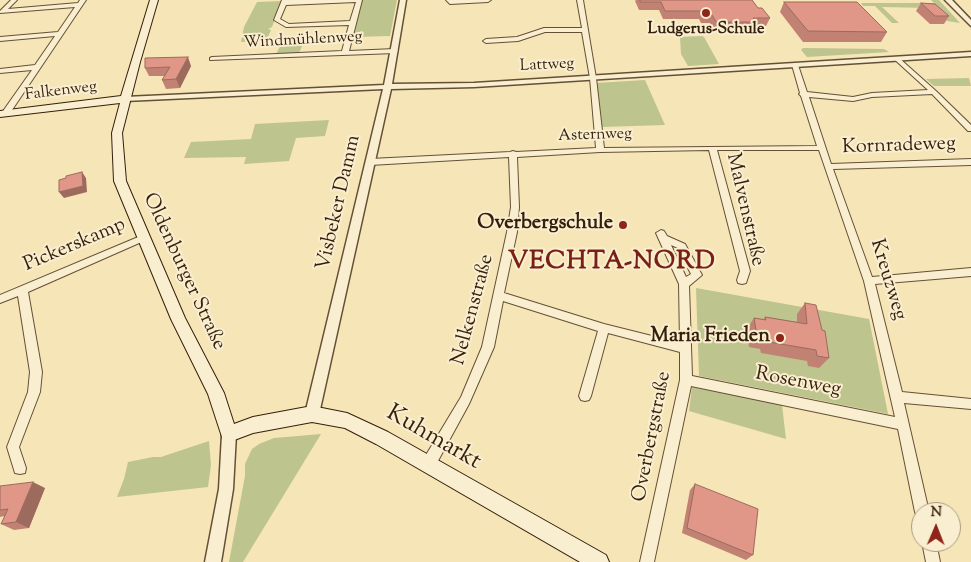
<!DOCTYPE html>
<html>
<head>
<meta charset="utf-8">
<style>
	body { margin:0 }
	#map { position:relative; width:971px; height:562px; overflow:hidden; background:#f6e5b6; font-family:"Sorts Mill Goudy",serif }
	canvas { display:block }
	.north { position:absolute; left:911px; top:502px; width:50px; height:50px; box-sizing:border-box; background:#f9eed0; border:1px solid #ab9b81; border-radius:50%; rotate:1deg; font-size:14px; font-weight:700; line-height:20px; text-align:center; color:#351f0b }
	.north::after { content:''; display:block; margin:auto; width:18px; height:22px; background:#8f2418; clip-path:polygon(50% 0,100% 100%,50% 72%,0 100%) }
</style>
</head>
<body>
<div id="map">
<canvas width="971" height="562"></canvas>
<div class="north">N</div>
</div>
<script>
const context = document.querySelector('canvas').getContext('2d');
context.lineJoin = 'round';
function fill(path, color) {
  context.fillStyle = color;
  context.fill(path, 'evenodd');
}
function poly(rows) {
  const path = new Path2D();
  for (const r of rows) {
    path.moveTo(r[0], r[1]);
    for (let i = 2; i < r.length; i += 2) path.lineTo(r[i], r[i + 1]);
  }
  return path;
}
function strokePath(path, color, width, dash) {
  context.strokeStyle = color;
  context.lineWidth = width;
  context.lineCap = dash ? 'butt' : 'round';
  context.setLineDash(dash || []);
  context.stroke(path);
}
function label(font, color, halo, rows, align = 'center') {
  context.font = font + ' "Sorts Mill Goudy",serif';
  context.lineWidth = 4;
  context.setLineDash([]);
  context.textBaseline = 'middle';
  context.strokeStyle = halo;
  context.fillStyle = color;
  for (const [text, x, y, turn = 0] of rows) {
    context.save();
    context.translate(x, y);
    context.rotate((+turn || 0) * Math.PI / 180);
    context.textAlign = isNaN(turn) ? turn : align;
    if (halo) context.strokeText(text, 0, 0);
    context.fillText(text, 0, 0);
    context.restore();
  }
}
fill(poly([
	[362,0,397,0,390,36,351,37],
	[931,0,939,0,960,23,947,21,931,8,882,7,899,23,892,23,875,6,863,6,861,3,934,3],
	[282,1,272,27,268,29,271,30,266,41,241,42,244,27,257,2],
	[702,36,704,37,719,64,688,66,681,54,680,37],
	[305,39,299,53,276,54,283,40],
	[803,48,884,49,889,52,807,57,801,50],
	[969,78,971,86,934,86,926,79],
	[645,80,665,125,601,127,596,83],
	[329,120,325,136,296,138,289,161,244,164,246,157,184,158,191,142,251,139,255,124],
	[696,288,869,319,888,414,699,376],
	[692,387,782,405,786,439,689,411],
	[321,434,243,562,229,562,245,476,245,464,252,449,259,444,274,438],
	[209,441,211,465,208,487,117,497,124,479,128,462,153,457,161,457]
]), '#bdc48d');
const minor = poly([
	[11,0,17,0,8,9,78,3,80,0,86,0,8,116,5,116,1,114,32,70,0,73,0,69,35,65,55,36,0,41,0,37,58,32,75,7,0,13,0,11,11,0],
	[282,0,362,0,349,51,395,49,398,51,395,53,210,60,210,58,212,57,342,51,349,25,286,27,274,20,282,0],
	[356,2,350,21,289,24,280,19,286,5,356,2],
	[446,0,491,0,488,2,450,4,446,0],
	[577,0,583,0,596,78,604,148,817,146,801,96,799,94,800,93,792,65,795,63,798,65,807,92,853,97,872,93,928,90,894,59,899,58,936,91,971,125,971,131,968,131,932,94,872,97,853,101,809,97,831,164,971,159,971,165,833,169,872,277,971,268,971,276,875,284,902,392,971,399,971,409,904,403,929,512,921,512,921,518,917,517,915,512,898,429,691,386,654,562,640,562,680,380,680,352,608,333,591,396,589,400,585,401,581,400,579,396,598,331,503,301,494,347,469,404,433,470,428,471,423,470,422,465,423,460,461,397,482,347,507,232,511,207,509,157,370,165,366,162,370,159,510,152,513,151,516,152,596,148,590,78,582,32,545,32,518,41,486,43,483,41,486,39,517,37,544,28,582,28,577,0],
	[709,150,740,271,737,280,738,283,742,284,746,283,750,271,717,150,819,150,864,281,895,417,692,376,689,286,702,275,685,244,667,236,664,231,661,230,656,233,679,284,680,343,604,324,504,293,517,232,519,207,517,157,600,152,709,150],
	[671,245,678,248,691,274,686,277,671,245],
	[143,235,146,236,148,238,146,240,28,292,42,372,40,392,19,447,26,468,25,473,20,474,15,473,7,447,28,392,30,372,18,296,0,303,0,295,143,235],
	[922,542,936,542,940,562,926,562,922,542]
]);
const tertiary = poly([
	[400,0,406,0,392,84,474,83,971,52,971,56,474,87,391,89,319,414,317,418,312,420,307,418,305,414,383,89,125,101,121,99,125,97,384,85,400,0],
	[945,0,952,0,971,20,971,26,945,0],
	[229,427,234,429,236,434,233,489,221,562,205,562,219,489,222,434,224,429,229,427]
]);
const secondary = poly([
	[150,0,158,0,140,62,122,133,126,181,185,318,224,393,234,424,253,417,312,406,347,413,388,432,606,555,609,562,580,562,376,444,345,428,312,422,253,433,229,442,223,440,208,394,171,319,114,181,112,133,120,103,0,117,0,111,121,96,150,0]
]);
strokePath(minor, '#655036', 2);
strokePath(tertiary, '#655036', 3);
strokePath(secondary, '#351f0b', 2);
fill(minor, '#f9eed0');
fill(tertiary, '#f9eed0');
fill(secondary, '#f9eed0');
fill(poly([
	[636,0,752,0,758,8,770,18,766,26,755,26,753,30,714,30,710,23,701,23,699,19,663,19,659,10,639,10,635,1],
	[784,2,887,32,881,42,803,42,780,12],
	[921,3,949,16,944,24,930,24,916,11],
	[191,66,180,88,166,89,162,80,165,76,149,76,145,68],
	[805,303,829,358,819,368,808,366,807,361,761,353,760,349,749,347,747,329,754,318,763,320,765,317,797,322,797,314],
	[695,484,753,555,746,560,682,533,690,490],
	[0,486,45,488,29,528,14,530,1,524,5,516,0,517]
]), '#c18274');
fill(poly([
	[188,57,191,66,180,88,176,79],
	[82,172,86,178,87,192,64,198,59,192],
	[33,482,45,488,29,528,16,522]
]), '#9d6a5e');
const building = poly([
	[640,0,752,0,758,8,762,8,770,18,753,18,756,22,716,22,712,15,704,15,701,11,665,11,661,2,640,2,640,0],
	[784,2,857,2,887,32,808,31,784,2],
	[921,3,935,4,949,16,935,16,921,3],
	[188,57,176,79,162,80,170,67,145,68,145,58,188,57],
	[82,172,83,186,59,192,59,180,66,178,66,176,82,172],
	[805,303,816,305,822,330,825,331,829,358,817,356,816,350,769,342,768,338,757,336,754,318,766,320,765,317,807,324,805,303],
	[33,482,16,522,1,524,8,509,0,510,0,486,33,482],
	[695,484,758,509,753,555,687,528,695,484]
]);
fill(building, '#e09787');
strokePath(building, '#9d6a5e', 1);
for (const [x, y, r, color] of [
	[706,13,5,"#8f2418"],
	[623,225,5,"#8f2418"],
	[780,338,5,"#8f2418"]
]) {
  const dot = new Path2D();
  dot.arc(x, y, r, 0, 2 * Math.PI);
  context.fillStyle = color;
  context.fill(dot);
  strokePath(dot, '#f9eed0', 2);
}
label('bold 16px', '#351f0b', '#f9eed0', [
	["Ludgerus-Schule",706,30]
]);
label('16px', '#351f0b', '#f9eed0', [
	["Windmühlenweg",303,41,-3],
	["Lattweg",547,66,-3],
	["Falkenweg",61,92,-7],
	["Asternweg",595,136,-2]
]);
label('20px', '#351f0b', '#f9eed0', [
	["Kornradeweg",899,147,-2],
	["Visbeker Damm",340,203,-77],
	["Malvenstraße",744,210,77],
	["Pickerskamp",75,246,-23],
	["Oldenburger Straße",183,272,65],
	["Kreuzweg",887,280,73],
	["Nelkenstraße",474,310,-75],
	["Rosenweg",798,383,11],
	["Overbergstraße",653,437,-79]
]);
label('bold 20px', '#351f0b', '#f9eed0', [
	["Overbergschule",613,225],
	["Maria Frieden",770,338]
], 'right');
label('24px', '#351f0b', '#f9eed0', [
	["Kuhmarkt",433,439,30]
]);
context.letterSpacing = '1px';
label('bold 25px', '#7a1f14', '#f9eed0', [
	["VECHTA-NORD",612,264]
]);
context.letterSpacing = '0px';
</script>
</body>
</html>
